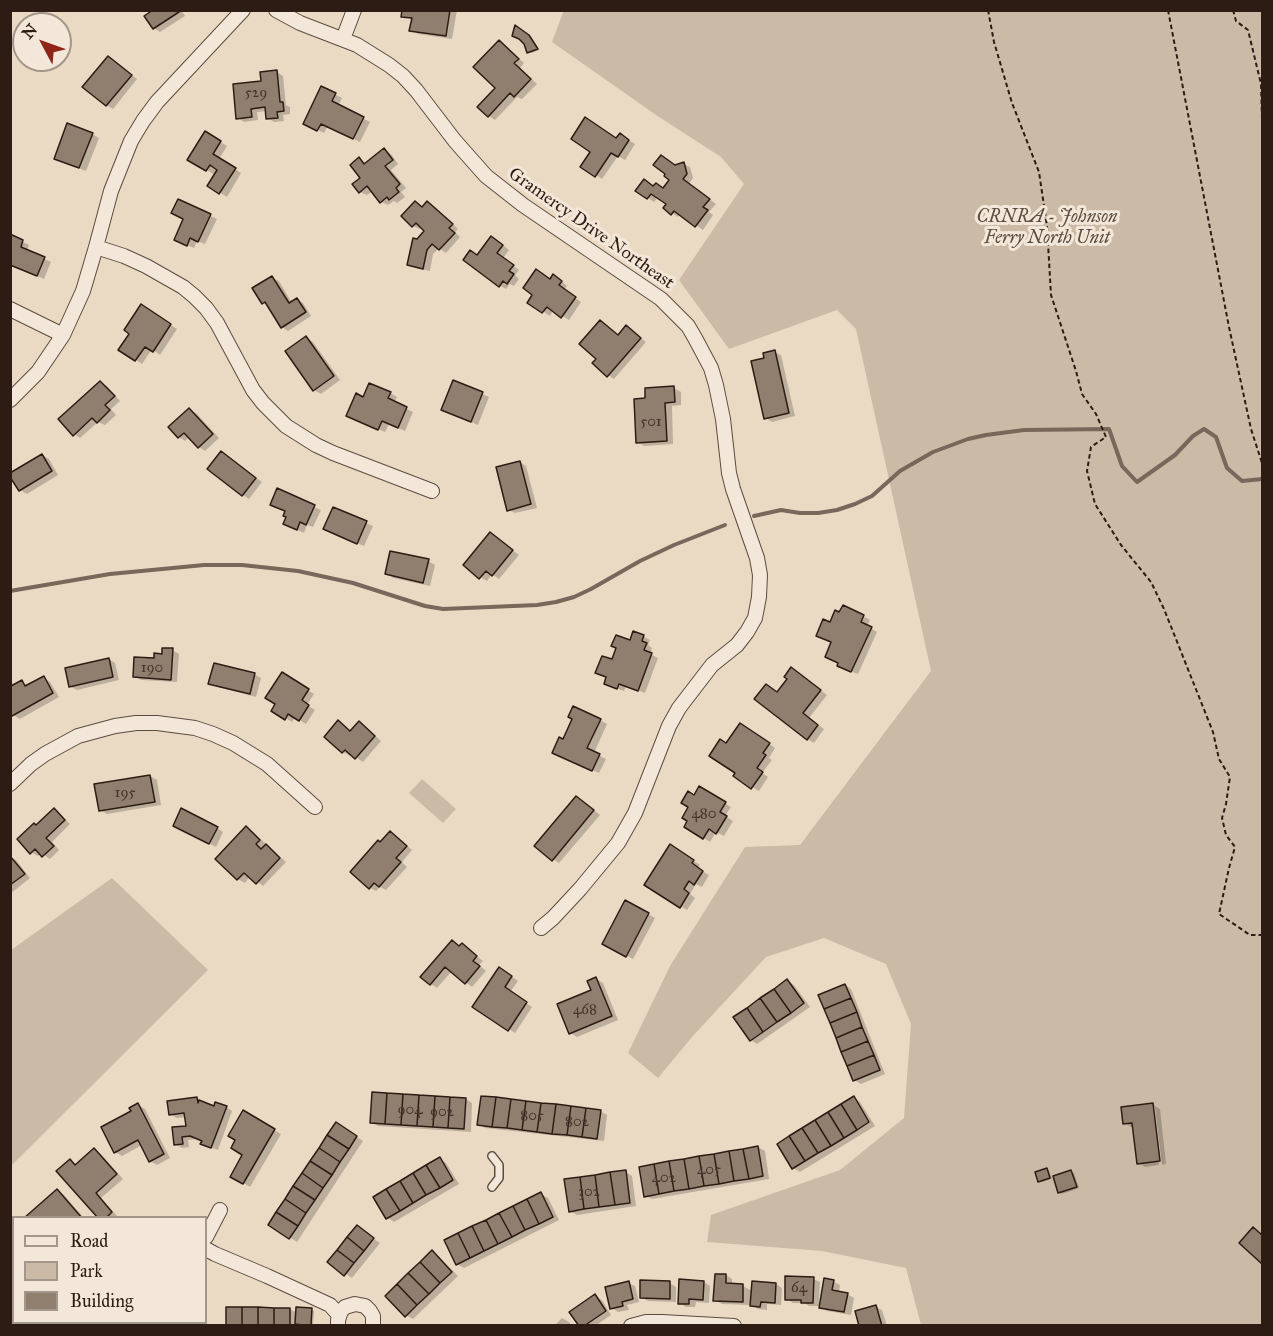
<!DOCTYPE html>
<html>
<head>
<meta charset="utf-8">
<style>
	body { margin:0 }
	#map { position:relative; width:1273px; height:1336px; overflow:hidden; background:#ebdac3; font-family:"IM FELL Great Primer",serif }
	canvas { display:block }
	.frame { position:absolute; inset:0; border:12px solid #2d1c14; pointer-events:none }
	.legend { position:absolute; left:12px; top:1216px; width:195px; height:108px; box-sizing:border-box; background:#f2e7d8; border:2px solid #a3968a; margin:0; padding:8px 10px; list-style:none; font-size:18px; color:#2d1c14 }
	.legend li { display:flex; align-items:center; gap:12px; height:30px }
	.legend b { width:30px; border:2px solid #a3968a }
	.north { position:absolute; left:12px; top:12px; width:60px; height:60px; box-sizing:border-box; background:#f2e7d8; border:2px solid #a3968a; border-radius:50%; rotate:311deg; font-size:16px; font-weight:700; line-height:24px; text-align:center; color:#2d1c14 }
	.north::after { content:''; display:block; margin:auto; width:21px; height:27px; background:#8f2418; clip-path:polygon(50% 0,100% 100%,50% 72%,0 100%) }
</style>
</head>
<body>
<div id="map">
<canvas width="1273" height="1336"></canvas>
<div class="frame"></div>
<ul class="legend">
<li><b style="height:8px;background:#f2e7d8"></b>Road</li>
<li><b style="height:16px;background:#cbbaa5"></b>Park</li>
<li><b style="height:16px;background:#907f6f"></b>Building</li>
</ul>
<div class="north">N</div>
</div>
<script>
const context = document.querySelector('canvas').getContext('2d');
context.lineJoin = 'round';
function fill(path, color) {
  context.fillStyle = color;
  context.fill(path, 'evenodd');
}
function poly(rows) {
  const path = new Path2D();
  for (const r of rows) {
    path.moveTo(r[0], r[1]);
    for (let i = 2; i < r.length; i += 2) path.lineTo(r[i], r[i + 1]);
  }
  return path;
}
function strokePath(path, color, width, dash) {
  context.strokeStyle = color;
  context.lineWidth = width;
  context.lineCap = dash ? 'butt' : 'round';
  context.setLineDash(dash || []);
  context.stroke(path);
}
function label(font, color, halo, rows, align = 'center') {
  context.font = font + ' "IM FELL Great Primer",serif';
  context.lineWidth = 6;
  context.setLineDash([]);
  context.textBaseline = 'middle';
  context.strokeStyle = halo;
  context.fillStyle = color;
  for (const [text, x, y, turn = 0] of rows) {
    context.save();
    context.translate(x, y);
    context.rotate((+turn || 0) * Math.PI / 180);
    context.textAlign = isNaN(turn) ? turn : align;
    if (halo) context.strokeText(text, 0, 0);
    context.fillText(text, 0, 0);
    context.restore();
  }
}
fill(poly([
	[564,10,1262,11,1262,1325,921,1325,906,1268,822,1251,707,1242,711,1215,840,1170,904,1118,911,1024,886,964,824,938,766,957,692,1037,658,1078,628,1053,670,966,745,847,800,845,931,671,856,329,837,310,729,349,679,280,744,184,721,157,656,115,552,42],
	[422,779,456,809,443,823,409,793],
	[112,878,208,970,11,1166,11,950]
]), '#cbbaa5');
fill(poly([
	[155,10,181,10,185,16,160,32,154,28],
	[403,10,457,10,452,39,418,34,411,30,413,20,403,16],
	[527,34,532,38,539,50,531,53,529,51,525,43],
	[499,42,505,46,524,63,520,68,537,84,522,99,517,97,495,120,489,116,497,88],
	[109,58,137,79,113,109,106,105],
	[277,72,283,76,286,105,290,107,290,114,283,115,284,121,274,122,268,118,267,111,257,112,258,120,244,122,238,118,262,83],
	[322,88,342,98,338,106,370,122,360,142,328,126,324,133,312,127],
	[205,133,227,146,219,159,241,173,227,197,209,186,215,175,189,159],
	[92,134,99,138,86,171,62,162],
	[627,139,635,144,625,160,618,156,602,179,596,175,617,140],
	[384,150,391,154,398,164,391,170,406,188,401,192,405,197,397,203,394,201,388,205,381,202,373,191,367,195,360,192,362,178,359,159,367,164],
	[683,164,690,167,693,178,689,184,716,204,709,212,713,215,703,230,680,214,678,217,672,213,668,204,658,197,654,202,637,190,654,188,665,189,676,166],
	[179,201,217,219,205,244,197,241,194,248,182,243,185,219],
	[415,203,423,208,428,203,434,206,458,229,455,232,460,237,446,253,439,248,433,254,430,271,416,268,409,265,418,240,426,231,422,227,419,229,413,226],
	[11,236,29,245,27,251,51,262,44,279,10,265],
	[498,241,509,250,503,258,519,270,515,275,519,279,514,286,510,284,506,289,499,285,478,256],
	[272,278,279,281,292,303,297,300,303,303,311,316,288,331,282,327,269,306,263,303],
	[560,280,567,286,564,290,581,302,569,320,553,310,550,316,529,302,551,281],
	[148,310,177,329,160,355,152,349,142,364,136,360],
	[600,322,619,336,627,327,646,342,614,379,608,375,598,359],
	[306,338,313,342,340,380,321,394,314,390],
	[774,352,781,355,795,416,772,422,766,418,766,359],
	[454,382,489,397,478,425,442,409],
	[101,383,107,386,120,401,111,409,116,415,105,425,98,422,80,438,74,434],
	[674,388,681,392,681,405,672,406,673,444,644,446,638,442,647,400],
	[390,393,397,397,394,403,413,412,405,431,389,424,385,432,355,419,364,399],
	[189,410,196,413,219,438,205,451,199,447,189,437,185,441,179,437],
	[222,453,262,482,249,499,243,495],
	[42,455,49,459,58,475,27,494,20,490],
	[520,462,526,466,537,508,515,513,509,510],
	[314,507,321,510,313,527,307,525,304,533,291,527],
	[366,523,373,526,364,546,332,532],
	[497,538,519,555,499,579,492,574,487,581,480,577],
	[428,561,435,565,430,586,393,578,387,574],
	[863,616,870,620,867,626,877,632,858,674,845,669,832,643],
	[643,636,650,640,648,645,652,648,650,654,658,658,645,693,626,686,624,691,612,687,607,678,597,673,613,661,618,648],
	[172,650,179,654,177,682,141,680,134,676,155,660],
	[109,659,115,663,119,680,77,690,71,687],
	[798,673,827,695,809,718,824,729,814,743,807,739,778,693],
	[254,674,261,678,256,697,217,687,210,683],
	[44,678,50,682,59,697,20,719,13,715,10,710,10,682,15,685,22,682,29,686],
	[289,678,314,694,307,705,315,710,306,724,295,717,292,722,273,710],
	[600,720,607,724,594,753,606,759,599,773,560,756,564,741],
	[338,722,352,732,359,723,366,727,381,741,363,762,351,754,350,756,343,752],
	[747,728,775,748,769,758,772,760,762,773,768,777,759,791,752,787,737,773,727,744],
	[150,776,157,780,161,805,107,814,100,810],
	[700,788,731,807,725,816,733,821,724,836,716,832,710,842,686,827,694,797],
	[577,797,600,815,559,863,553,859],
	[54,810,60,814,70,824,52,842,59,850,50,859,41,853,38,856,31,852,37,826],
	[217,828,223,832,216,847,181,829],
	[246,828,253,832,266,844,265,845,272,850,286,862,263,886,250,876,245,883,238,879],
	[390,833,397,837,412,850,402,862,407,867,386,890,380,887,376,891,370,888,381,844],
	[670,846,700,865,697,868,709,875,702,887,696,884,690,894,695,898,687,910,646,885],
	[10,857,16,860,30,878,10,894],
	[626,902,655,918,633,959,604,944],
	[462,945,483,961,479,965,486,971,472,987,452,971,437,988,431,984],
	[506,972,518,981,510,992,532,1007,515,1033,474,1006],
	[596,979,603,983,618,1020,577,1037,571,1033,592,991],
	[788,981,794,985,810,1007,757,1044,751,1040],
	[845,985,851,989,885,1074,861,1084,854,1080],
	[854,1098,860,1102,875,1126,800,1172,793,1168,779,1144],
	[197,1099,215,1108,226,1107,232,1111,218,1150,209,1147,203,1141,198,1139,188,1140,189,1147,182,1148,175,1144,188,1127,186,1117,177,1118,170,1114],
	[466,1099,472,1103,471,1132,378,1126,371,1122],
	[138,1105,145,1109,170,1158,157,1165,150,1161,142,1145,122,1156,115,1152,133,1112],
	[1153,1105,1160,1109,1166,1164,1162,1165,1155,1107,1152,1107,1159,1165,1145,1167,1138,1163,1134,1126,1131,1127,1125,1123],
	[600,1111,607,1115,604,1141,485,1128,479,1124],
	[243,1112,281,1134,250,1187,232,1176,244,1154,237,1140],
	[343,1128,363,1141,297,1242,270,1225],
	[758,1147,765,1151,769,1179,652,1199,646,1196],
	[94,1150,101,1154,123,1179,101,1198,118,1217,117,1218,100,1218,70,1161,77,1165],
	[440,1159,446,1163,459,1184,394,1222,388,1218],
	[1047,1170,1049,1171,1052,1179,1042,1182,1040,1181],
	[626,1172,632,1176,636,1206,577,1215,570,1211],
	[1071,1172,1074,1173,1079,1188,1062,1194,1059,1192],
	[57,1191,63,1194,84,1218,26,1218],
	[541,1194,548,1198,559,1220,464,1268,457,1264],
	[357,1227,380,1243,352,1278,329,1262],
	[432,1252,438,1256,458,1276,413,1319,406,1315],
	[726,1275,732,1279,732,1285,743,1286,752,1291,776,1284,782,1288,781,1305,767,1304,767,1310,758,1309,750,1305,722,1304,715,1300],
	[813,1279,820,1282,819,1304,821,1304,825,1280,834,1282,840,1285,839,1293,847,1294,854,1298,851,1315,827,1311,821,1306,809,1306,804,1303,793,1303,786,1299],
	[704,1282,710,1286,709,1303,696,1302,695,1307,686,1307,679,1303],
	[628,1283,635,1286,639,1302,627,1305,629,1310,618,1312,612,1308],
	[670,1283,676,1287,676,1302,648,1301,641,1297],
	[595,1296,602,1300,611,1315,595,1326,580,1326],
	[876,1307,882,1310,887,1326,861,1326],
	[290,1309,297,1313,312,1310,314,1311,313,1326,299,1325,296,1324,296,1326,228,1326],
	[562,1318,569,1322,572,1326,554,1326]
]), '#0003');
strokePath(poly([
	[754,516,781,510,800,513,818,513,837,510,855,504,872,496,900,471,933,452,968,439,986,435,1024,430,1109,429,1122,466,1137,482,1175,455,1193,436,1204,429,1216,437,1227,468,1242,481,1262,479],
	[10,591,110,574,204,565,242,565,298,571,353,583,425,606,443,609,537,605,556,602,574,597,591,589,640,561,674,545,725,525]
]), '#78675a', 4);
const building = poly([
	[153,10,178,10,179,12,153,29,144,16,153,10],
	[402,10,450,10,446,36,409,31,412,18,401,17,402,10],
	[515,25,529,35,538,49,527,53,524,44,519,39,512,36,515,25],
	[499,40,519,59,514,63,531,79,514,97,510,93,488,117,477,107,495,88,473,67,499,40],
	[108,56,132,75,106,106,82,87,108,56],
	[277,70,280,102,283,102,284,111,277,112,278,118,266,119,265,107,251,109,252,117,236,119,233,84,261,81,260,72,277,70],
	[321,86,336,93,332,101,364,117,353,139,321,124,317,131,303,124,321,86],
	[585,117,616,138,620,133,629,140,618,157,611,153,595,177,580,167,590,152,571,139,585,117],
	[67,123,93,133,79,168,54,159,67,123],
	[205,131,221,141,213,154,236,168,219,194,207,186,217,170,210,165,206,171,187,160,205,131],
	[384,148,393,160,385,166,400,184,396,188,399,192,389,200,387,197,380,203,367,186,359,193,352,184,360,178,350,165,359,157,364,164,384,148],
	[661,155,675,165,684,162,687,174,683,179,710,199,703,207,708,210,695,227,674,211,671,215,663,208,666,204,651,194,647,199,635,191,644,179,653,186,656,183,663,188,669,180,664,176,665,174,653,165,661,155],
	[178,199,211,214,198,242,190,238,187,246,174,240,183,219,171,213,178,199],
	[415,201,422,207,427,201,453,224,449,228,455,233,439,250,432,244,427,250,423,269,407,265,413,238,417,239,424,231,416,223,412,227,401,216,415,201],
	[10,234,23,240,21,247,45,257,37,276,10,265,10,234],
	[491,236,503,245,497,253,514,265,509,271,514,274,507,284,503,281,499,287,463,260,470,250,477,255,491,236],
	[536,269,550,279,553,274,562,281,559,285,576,297,561,318,547,307,542,313,527,303,532,295,523,288,536,269],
	[272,276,289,303,297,298,306,312,281,328,265,302,262,304,252,288,272,276],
	[141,304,171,324,153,352,145,347,135,361,118,350,129,334,124,330,141,304],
	[600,320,618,335,626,325,641,338,607,377,592,363,596,359,579,344,600,320],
	[306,336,334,376,313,391,285,351,306,336],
	[775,350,789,413,764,419,751,361,764,358,763,353,775,350],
	[453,380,483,392,471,422,441,410,453,380],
	[100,381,115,396,105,405,110,410,97,423,92,418,73,436,58,419,100,381],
	[369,383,391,392,388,398,407,407,398,428,382,421,378,430,346,416,356,393,363,397,369,383],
	[674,386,675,402,665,403,667,441,636,443,634,399,645,398,645,388,674,386],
	[189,408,213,434,198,448,184,433,178,438,168,427,189,408],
	[221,451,256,478,242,496,207,469,221,451],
	[42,454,52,471,19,491,10,477,10,473,42,454],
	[520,461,531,504,507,511,496,467,520,461],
	[277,488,315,505,306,525,300,522,297,530,283,524,286,517,283,516,285,511,270,505,277,488],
	[333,507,367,521,357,544,323,529,333,507],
	[490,532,513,550,492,576,486,571,479,579,463,565,490,532],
	[390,551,429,559,423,583,385,574,390,551],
	[843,605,864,615,861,622,872,627,851,672,837,666,838,663,825,657,831,642,816,636,823,619,830,622,835,610,839,612,843,605],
	[633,631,644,635,642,641,647,643,644,650,652,653,638,691,619,684,617,689,604,684,606,677,595,673,602,656,612,659,616,648,611,646,616,635,630,640,633,631],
	[162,648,173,648,171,680,133,677,134,657,154,658,154,653,162,654,162,648],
	[109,658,113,677,69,687,65,668,109,658],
	[214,663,255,673,250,694,208,684,214,663],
	[791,667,821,690,803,713,818,725,807,740,754,699,766,684,777,692,787,679,784,677,791,667],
	[282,672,309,689,302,700,309,705,299,721,288,714,285,720,271,711,275,704,265,698,282,672],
	[44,676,53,693,12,716,10,713,10,684,11,686,22,680,25,686,44,676],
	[573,706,601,719,587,748,600,754,592,771,552,753,559,737,563,739,572,719,568,717,573,706],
	[338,720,350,731,359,721,375,736,355,759,345,750,342,753,324,737,338,720],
	[740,723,770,743,763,753,766,755,757,768,763,772,751,789,733,776,735,773,709,756,720,739,726,743,740,723],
	[150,775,155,802,99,811,94,784,150,775],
	[699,786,726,802,720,812,727,816,716,834,709,829,703,839,684,827,687,821,682,818,688,807,681,803,688,791,694,795,699,786],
	[576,796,594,810,552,861,534,846,576,796],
	[54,808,65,820,46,838,54,846,42,857,35,849,30,854,17,839,34,823,36,825,54,808],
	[181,808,218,827,209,844,173,826,181,808],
	[246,826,260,840,256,844,261,849,266,844,280,858,256,884,244,873,237,880,215,859,246,826],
	[390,831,407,846,396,858,401,862,379,887,374,883,369,889,350,872,378,840,380,842,390,831],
	[670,844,694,860,692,863,703,871,694,885,689,881,684,889,689,893,680,908,644,885,670,844],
	[10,856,25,874,10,885,10,856],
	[625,900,649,913,626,957,602,944,625,900],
	[452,940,459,946,462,943,477,956,473,961,480,966,465,984,445,967,430,985,420,977,452,940],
	[499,967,512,976,505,987,527,1002,508,1031,472,1007,499,967],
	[596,977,612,1016,569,1034,557,1004,591,990,587,981,596,977],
	[787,979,804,1003,791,1013,774,989,787,979],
	[845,984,851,998,824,1009,818,995,845,984],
	[774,989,791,1013,777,1022,760,998,774,989],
	[760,998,777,1022,763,1032,747,1008,760,998],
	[851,998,857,1012,830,1023,824,1009,851,998],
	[747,1008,763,1032,750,1041,733,1017,747,1008],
	[857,1012,862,1027,836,1038,830,1023,857,1012],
	[862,1027,868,1041,841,1052,836,1038,862,1027],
	[868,1041,874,1055,847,1066,841,1052,868,1041],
	[874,1055,880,1070,853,1081,847,1066,874,1055],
	[372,1092,387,1093,385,1124,370,1123,372,1092],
	[387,1093,403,1094,401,1125,385,1124,387,1093],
	[403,1094,419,1095,417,1126,401,1125,403,1094],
	[419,1095,435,1096,433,1127,417,1126,419,1095],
	[435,1096,450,1097,448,1128,433,1127,435,1096],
	[481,1096,496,1097,492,1127,477,1125,481,1096],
	[854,1096,869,1122,857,1130,841,1104,854,1096],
	[197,1097,198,1103,199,1100,214,1106,215,1102,227,1106,211,1148,200,1144,202,1141,190,1136,182,1137,183,1144,174,1145,172,1127,186,1126,184,1113,169,1115,167,1101,197,1097],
	[450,1097,466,1098,464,1129,448,1128,450,1097],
	[496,1097,511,1099,507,1128,492,1127,496,1097],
	[511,1099,526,1101,522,1130,507,1128,511,1099],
	[526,1101,541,1103,537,1132,522,1130,526,1101],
	[138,1103,164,1154,149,1162,138,1140,114,1153,101,1127,131,1111,129,1108,138,1103],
	[541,1103,556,1104,552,1134,537,1132,541,1103],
	[1153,1103,1160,1161,1137,1164,1132,1123,1123,1124,1121,1107,1153,1103],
	[556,1104,571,1106,567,1135,552,1134,556,1104],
	[841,1104,857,1130,844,1138,828,1112,841,1104],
	[571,1106,586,1108,582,1137,567,1135,571,1106],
	[586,1108,601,1110,597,1139,582,1137,586,1108],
	[243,1110,275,1129,243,1184,230,1177,242,1155,231,1148,235,1140,228,1136,243,1110],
	[828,1112,844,1138,831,1146,815,1120,828,1112],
	[815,1120,831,1146,818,1153,802,1128,815,1120],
	[336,1122,357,1136,349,1149,327,1135,336,1122],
	[802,1128,818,1153,805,1161,789,1136,802,1128],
	[327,1135,349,1149,340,1162,319,1148,327,1135],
	[789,1136,805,1161,792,1169,777,1144,789,1136],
	[758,1146,763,1176,749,1179,743,1149,758,1146],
	[94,1148,117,1174,96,1193,112,1212,106,1218,98,1218,56,1171,70,1159,75,1165,94,1148],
	[319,1148,340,1162,332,1175,310,1161,319,1148],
	[743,1149,749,1179,734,1181,729,1151,743,1149],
	[729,1151,734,1181,719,1184,714,1154,729,1151],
	[714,1154,719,1184,704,1186,699,1156,714,1154],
	[699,1156,704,1186,689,1189,684,1159,699,1156],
	[440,1157,453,1180,440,1188,426,1165,440,1157],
	[684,1159,689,1189,674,1191,669,1161,684,1159],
	[310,1161,332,1175,323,1188,302,1173,310,1161],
	[669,1161,674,1191,659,1194,654,1164,669,1161],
	[654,1164,659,1194,644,1197,639,1167,654,1164],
	[426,1165,440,1188,426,1195,413,1173,426,1165],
	[1047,1168,1050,1178,1038,1182,1035,1172,1047,1168],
	[626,1170,630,1203,615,1205,610,1172,626,1170],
	[1071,1170,1077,1187,1058,1193,1053,1176,1071,1170],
	[610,1172,615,1205,599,1207,595,1175,610,1172],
	[302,1173,323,1188,315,1200,293,1186,302,1173],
	[413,1173,426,1195,413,1203,400,1181,413,1173],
	[595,1175,599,1207,584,1209,580,1177,595,1175],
	[580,1177,584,1209,569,1212,564,1179,580,1177],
	[400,1181,413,1203,400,1211,386,1189,400,1181],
	[293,1186,315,1200,306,1213,285,1199,293,1186],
	[57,1189,82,1218,24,1218,57,1189],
	[386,1189,400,1211,386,1219,373,1197,386,1189],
	[541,1192,553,1217,539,1224,527,1199,541,1192],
	[285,1199,306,1213,298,1226,276,1212,285,1199],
	[527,1199,539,1224,525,1230,513,1206,527,1199],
	[513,1206,525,1230,512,1237,499,1213,513,1206],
	[276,1212,298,1226,289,1239,268,1225,276,1212],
	[499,1213,512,1237,498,1244,486,1220,499,1213],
	[486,1220,498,1244,484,1251,472,1226,486,1220],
	[357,1225,374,1238,364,1251,347,1237,357,1225],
	[472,1226,484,1251,470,1258,458,1233,472,1226],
	[1253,1227,1262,1235,1262,1264,1239,1243,1253,1227],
	[458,1233,470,1258,456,1265,444,1240,458,1233],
	[347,1237,364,1251,354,1263,337,1250,347,1237],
	[337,1250,354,1263,344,1276,327,1262,337,1250],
	[432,1250,452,1272,440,1283,420,1262,432,1250],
	[420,1262,440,1283,429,1294,408,1273,420,1262],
	[408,1273,429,1294,417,1305,397,1284,408,1273],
	[715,1274,726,1274,726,1283,743,1284,743,1302,713,1301,715,1274],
	[785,1276,814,1277,813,1303,801,1303,801,1300,785,1300,785,1276],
	[824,1278,834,1280,832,1290,848,1293,844,1312,819,1308,824,1278],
	[679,1279,704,1281,703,1300,689,1299,689,1304,678,1304,679,1279],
	[640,1280,670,1281,670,1299,640,1298,640,1280],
	[629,1281,633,1299,622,1302,623,1306,610,1309,605,1287,629,1281],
	[752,1281,776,1283,775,1303,761,1302,760,1307,750,1306,752,1281],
	[397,1284,417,1305,405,1317,385,1296,397,1284],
	[595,1294,606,1311,584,1326,579,1326,569,1312,595,1294],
	[876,1305,882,1326,859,1326,855,1311,876,1305],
	[226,1307,242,1307,242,1326,226,1326,226,1307],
	[242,1307,258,1307,258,1326,242,1326,242,1307],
	[258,1307,274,1308,274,1326,258,1326,258,1307],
	[296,1307,312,1308,311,1326,295,1324,296,1307],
	[274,1308,290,1308,290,1326,274,1326,274,1308]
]);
fill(building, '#907f6f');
strokePath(building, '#2d1c14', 1.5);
const lane = poly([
	[492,1187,499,1178,499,1165,492,1156]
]);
const street = poly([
	[276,10,300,23,357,45,389,65,403,76,416,90,455,141,486,176,523,205,661,299,688,326,695,338,711,368,716,385,723,419,729,473,733,489,757,558,760,575,759,597,755,618,747,632,737,645,712,665,679,708,669,726,635,813,618,843,580,889,553,918,541,928],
	[343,39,354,10],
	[96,247,124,256,146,266,183,287,194,296,206,308,217,323,253,390,263,403,286,426,316,445,333,453,432,491],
	[10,309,63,335],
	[10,400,38,372,63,335,83,291,96,247,111,191,131,141,143,121,157,102,243,10],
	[10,784,31,764,45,754,78,736,115,726,136,723,157,723,195,728,213,734,233,743,267,764,315,807],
	[206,1237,220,1210],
	[206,1249,215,1254,267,1276,330,1305,339,1315],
	[135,1326,138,1322],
	[338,1326,338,1320,341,1311,345,1307,355,1304,365,1306,370,1311,373,1316,373,1326],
	[631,1326,646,1322,662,1322,734,1326]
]);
strokePath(lane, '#5c4c40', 10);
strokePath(street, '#5c4c40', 16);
strokePath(poly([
	[988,10,994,42,1012,103,1039,172,1047,226,1051,295,1076,371,1082,394,1096,414,1106,437,1091,447,1087,471,1095,504,1121,545,1151,582,1164,609,1213,732,1219,759,1230,777,1226,804,1222,818,1226,835,1235,847,1229,868,1219,914,1250,935,1262,935],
	[1168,10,1229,327,1251,429,1262,463],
	[1233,10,1236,21,1248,30,1261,84,1262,118]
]), '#2d1c14', 2, [4.5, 3]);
strokePath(lane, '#f2e7d8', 7);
strokePath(street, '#f2e7d8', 14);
label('15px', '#46352b', null, [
	["529",256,93],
	["501",651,422],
	["190",152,668],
	["195",125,793],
	["480",704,814],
	["468",585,1010],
	["904",410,1110],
	["902",442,1112],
	["805",532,1116],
	["802",577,1122],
	["405",709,1170],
	["402",664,1178],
	["302",589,1192],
	["64",799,1288]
]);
label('italic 18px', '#5c4b40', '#f2e7d8', [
	["CRNRA - Johnson",1047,218],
	["Ferry North Unit",1047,239]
]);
label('18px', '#2d1c14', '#f2e7d8', [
	["Gramercy Drive Northeast",591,229,35]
]);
</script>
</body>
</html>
